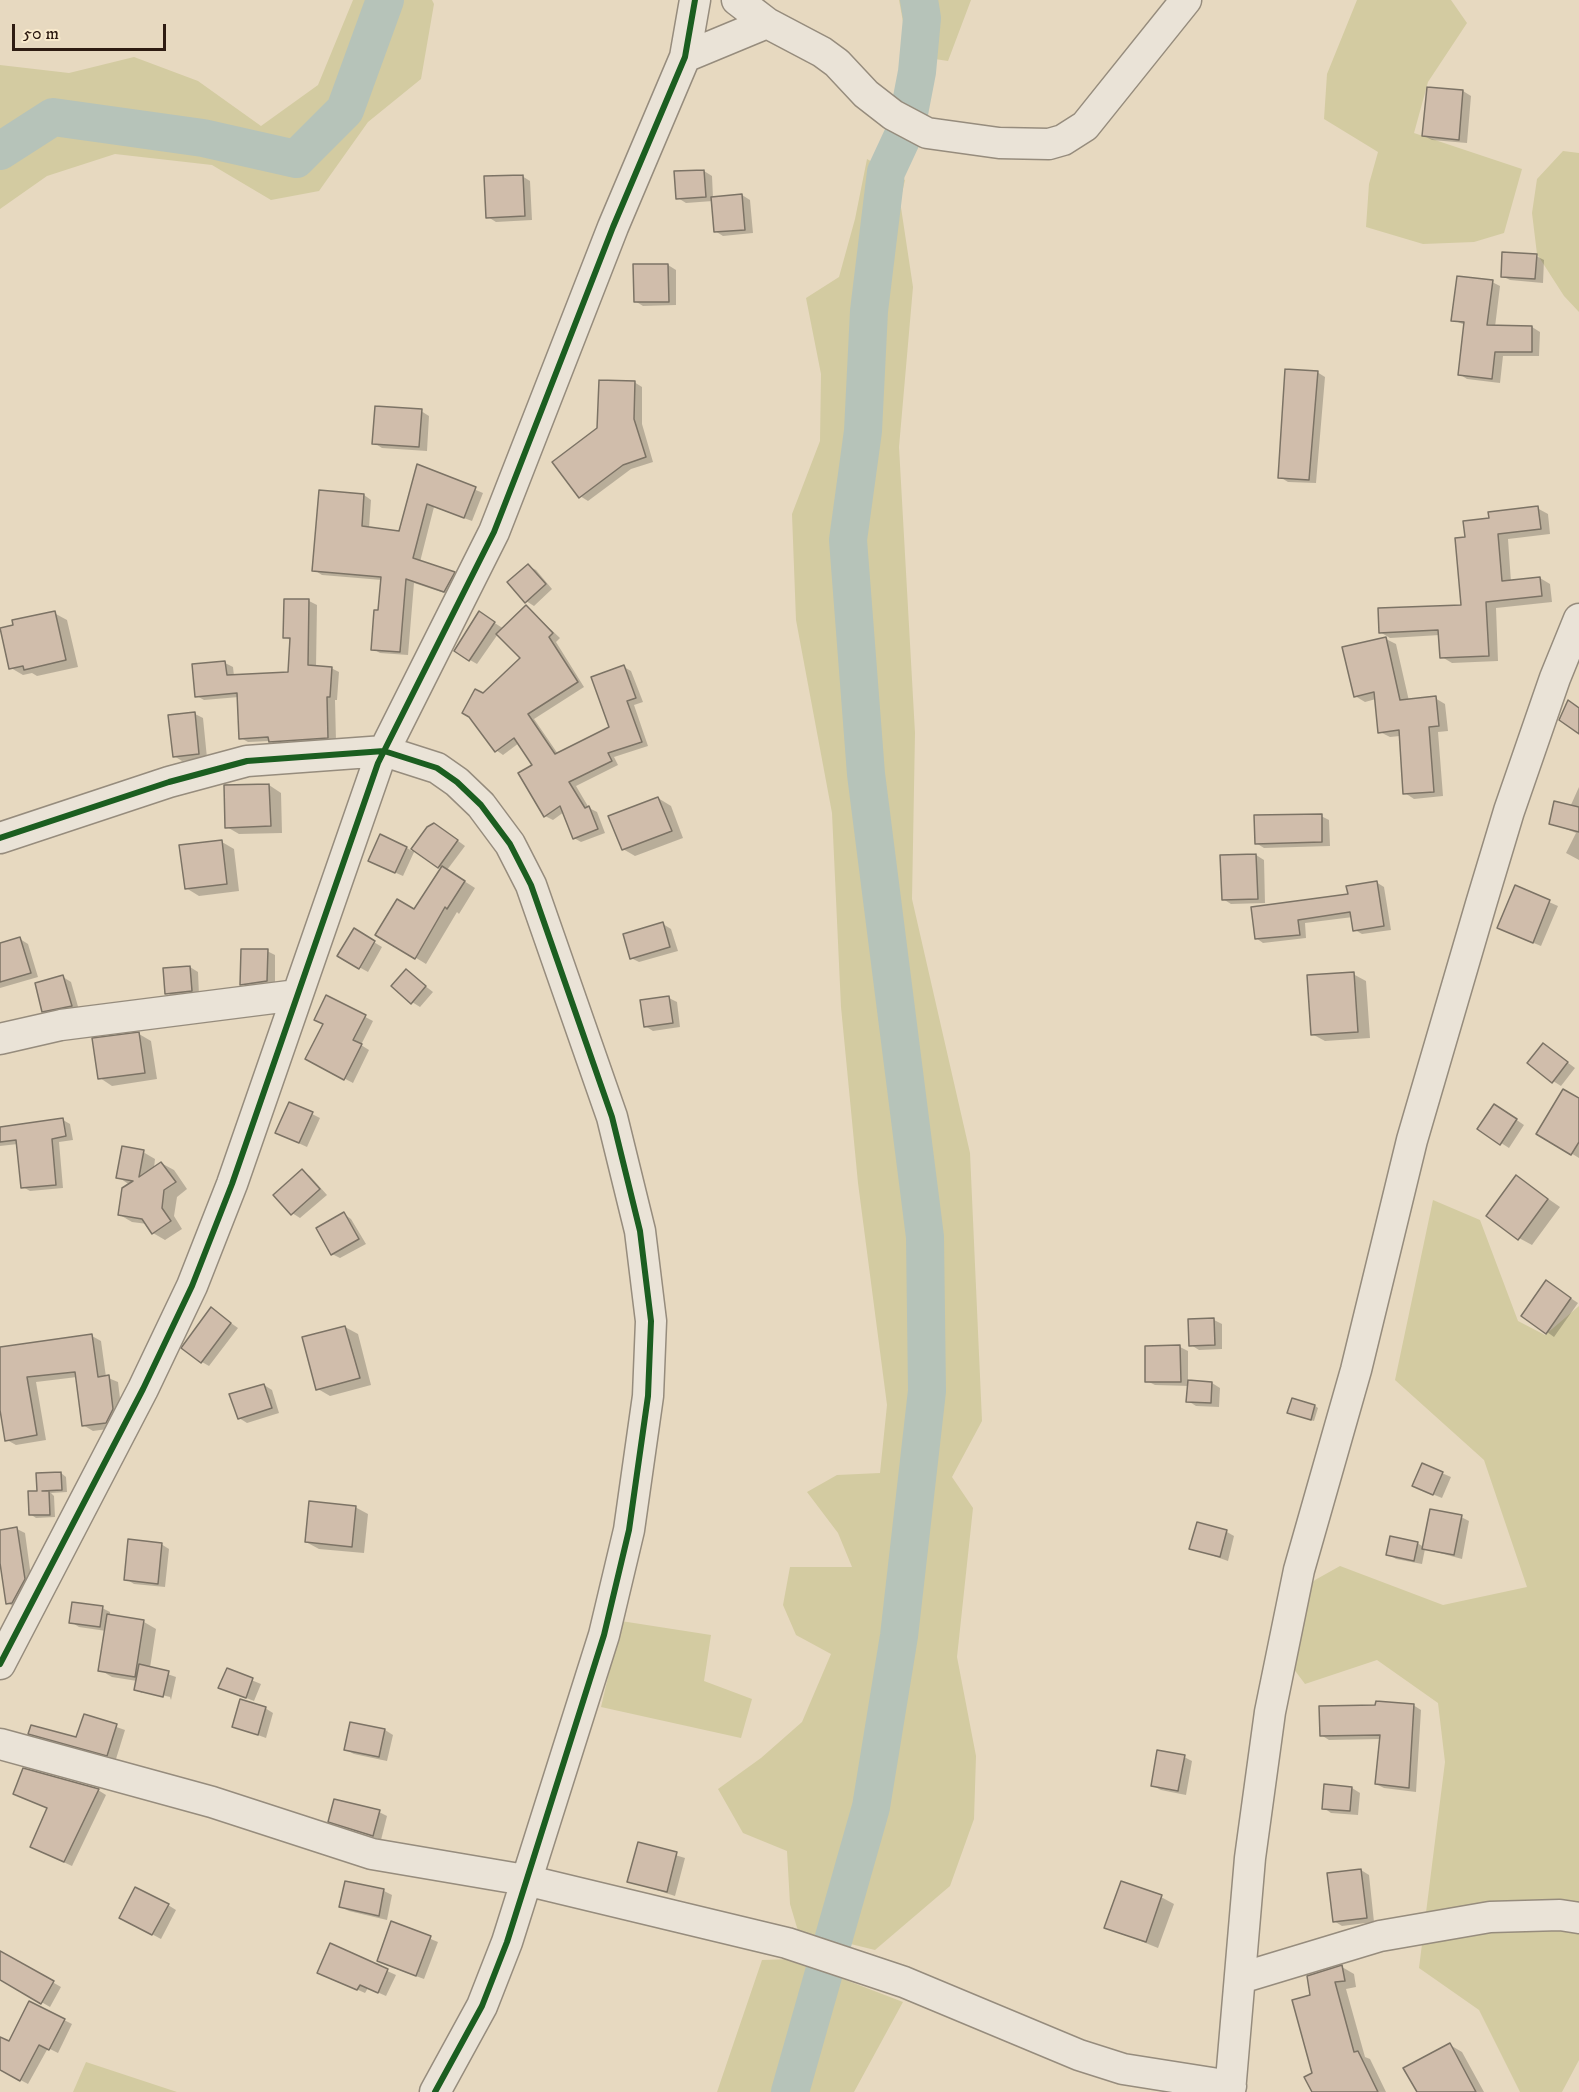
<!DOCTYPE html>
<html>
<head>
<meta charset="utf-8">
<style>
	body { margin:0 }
	#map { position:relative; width:1579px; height:2092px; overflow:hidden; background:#e7d9c0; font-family:"IM FELL DW Pica",serif }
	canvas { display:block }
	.scale { position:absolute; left:12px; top:24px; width:154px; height:27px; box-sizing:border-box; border:3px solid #2e1c12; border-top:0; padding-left:8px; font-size:18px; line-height:21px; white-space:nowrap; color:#2e1c12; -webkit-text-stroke:4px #f9eacc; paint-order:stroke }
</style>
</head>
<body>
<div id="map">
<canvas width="1579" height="2092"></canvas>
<div class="scale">50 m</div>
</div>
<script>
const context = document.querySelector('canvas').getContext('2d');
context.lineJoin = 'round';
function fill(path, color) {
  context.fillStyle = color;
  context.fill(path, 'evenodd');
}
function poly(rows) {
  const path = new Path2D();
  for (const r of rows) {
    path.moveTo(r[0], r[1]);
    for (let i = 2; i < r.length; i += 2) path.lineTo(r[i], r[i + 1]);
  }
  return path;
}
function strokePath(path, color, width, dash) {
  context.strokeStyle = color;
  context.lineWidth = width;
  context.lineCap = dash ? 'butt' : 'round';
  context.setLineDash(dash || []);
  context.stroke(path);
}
fill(poly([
	[353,0,432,0,434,4,421,79,368,122,319,191,271,200,212,165,115,154,47,176,0,209,0,65,69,73,134,57,198,81,261,126,318,85],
	[899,0,971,0,948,61,909,55],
	[1357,0,1451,0,1467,23,1428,82,1414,133,1522,169,1504,233,1474,242,1423,244,1366,227,1369,184,1378,152,1324,119,1327,74],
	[1563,151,1579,153,1579,312,1564,296,1537,254,1532,213,1537,179],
	[867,159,905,180,900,201,913,287,899,447,915,733,912,899,970,1153,982,1421,952,1477,973,1508,957,1657,976,1756,974,1819,950,1886,875,1950,798,1931,790,1904,787,1851,743,1833,718,1789,761,1758,802,1722,831,1654,796,1635,783,1605,790,1567,852,1567,838,1533,807,1492,837,1475,880,1473,887,1405,858,1183,841,1007,832,813,796,620,792,514,820,441,821,374,806,298,839,277,855,219],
	[1433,1200,1480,1220,1518,1321,1545,1335,1579,1306,1579,2060,1562,2092,1520,2092,1479,2010,1419,1968,1445,1762,1438,1703,1377,1660,1305,1684,1293,1668,1299,1596,1315,1580,1340,1566,1443,1605,1527,1587,1484,1460,1395,1380],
	[621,1621,711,1635,704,1681,752,1699,741,1738,601,1707],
	[791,1959,903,2002,854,2092,717,2092,762,1960],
	[86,2062,177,2092,73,2092]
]), '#d3cba1');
fill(poly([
	[1428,88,1463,91,1471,96,1467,143,1432,140,1424,136],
	[704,171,712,176,713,198,742,195,750,200,753,233,723,236,715,231,713,201,686,203,678,198],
	[522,176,530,181,532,220,496,222,488,217],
	[1536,256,1544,260,1543,283,1510,280,1502,276],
	[668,265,676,270,676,305,643,306,635,301],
	[1492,282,1500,286,1495,327,1532,327,1540,332,1539,356,1503,356,1500,383,1467,379,1459,374,1465,325,1453,320],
	[1317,372,1325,377,1316,483,1288,482,1280,477],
	[634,382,642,387,642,424,653,462,631,469,588,501,580,496,599,429],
	[421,411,429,416,427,451,382,448,374,443],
	[418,466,483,493,472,521,434,507,420,562,461,578,453,596,414,583,408,655,380,653,373,649,382,580,322,575,314,570,364,495,371,500,369,528,400,533],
	[1537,508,1548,514,1550,534,1508,539,1511,582,1540,578,1550,584,1552,602,1496,608,1498,661,1452,663,1442,657,1440,635,1390,638,1380,632,1463,607,1467,538,1490,520],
	[528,566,536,570,552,589,534,606,526,601],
	[286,600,309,601,317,605,316,667,331,668,339,672,337,700,335,700,336,741,278,746,270,741,248,742,241,738,239,697,204,700,197,696,225,663,233,667,234,676,289,674,292,641,285,637],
	[527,607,560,638,556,642,584,687,534,719,558,754,611,728,624,667,631,671,643,702,634,705,648,746,614,757,618,765,576,786,589,808,597,812,605,833,581,842,574,838,564,812,553,820,545,816,534,765,519,743,503,755,496,750,483,695,522,658,498,634,477,664,470,660,487,618,504,629],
	[54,613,67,620,78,667,37,676,32,673,23,675,11,668],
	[1386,639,1396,644,1409,701,1435,698,1445,704,1448,731,1438,732,1443,796,1414,799,1405,793,1400,736,1390,737,1380,732,1376,699,1365,702,1355,696],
	[195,714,203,718,207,758,182,761,174,756],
	[269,785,281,793,282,833,239,834,227,827],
	[1579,787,1579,860,1566,853,1576,833,1550,823,1570,807],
	[658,798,671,806,683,838,635,856,623,849],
	[1321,816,1329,820,1330,846,1264,848,1256,843],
	[428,828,442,829,465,846,447,870,475,888,459,914,457,912,426,964,377,934,414,911,442,869,415,850,403,876,378,865,407,848,412,851],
	[222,842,234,849,239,891,199,896,186,888],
	[1256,855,1264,860,1265,903,1231,904,1223,899],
	[1376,882,1384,887,1391,930,1362,934,1355,930,1353,917,1305,923,1306,938,1263,943,1256,938],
	[1515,887,1558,906,1541,946,1507,932],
	[663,924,671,929,678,951,639,962,631,958],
	[354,930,382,947,368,972,339,956],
	[20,939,28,944,38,977,0,988,0,945],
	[267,951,275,955,275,985,250,988,242,984],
	[190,967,198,972,199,995,175,998,167,993],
	[406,971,433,992,420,1007,412,1002],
	[1353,974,1366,981,1370,1038,1325,1041,1312,1034],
	[63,977,71,982,79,1010,52,1015,44,1011],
	[327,997,373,1021,361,1045,369,1050,353,1083,315,1063,325,1024],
	[669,998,677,1002,680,1027,653,1031,645,1026],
	[139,1034,151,1041,157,1079,112,1086,100,1078],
	[1544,1045,1575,1068,1561,1086,1553,1081],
	[1579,1100,1579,1158,1538,1133],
	[1502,1110,1524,1125,1509,1148,1479,1129],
	[312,1114,320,1118,307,1147,285,1137],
	[63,1120,70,1124,73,1140,59,1142,63,1188,30,1191,23,1187,18,1144,0,1146,0,1128],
	[143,1152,155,1159,154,1168,161,1163,174,1170,187,1189,177,1197,174,1216,182,1229,165,1240,153,1233,147,1224,132,1222,120,1215,130,1185,118,1177],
	[302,1171,310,1176,327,1195,300,1218,292,1213],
	[1517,1177,1560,1207,1532,1245,1519,1238],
	[344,1214,351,1219,366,1244,340,1258,332,1254],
	[1554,1287,1578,1303,1554,1337,1547,1332],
	[211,1309,238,1328,209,1366,202,1362],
	[1214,1320,1222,1324,1222,1349,1199,1350,1191,1345],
	[345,1327,358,1334,371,1385,330,1396,318,1389],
	[92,1336,101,1341,106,1377,118,1382,122,1415,115,1428,93,1431,83,1425,77,1377,36,1382,46,1440,16,1445,7,1440,0,1402,0,1349],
	[1180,1347,1188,1351,1188,1382,1212,1383,1220,1388,1219,1407,1196,1406,1188,1401,1189,1386,1155,1385,1147,1381],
	[264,1385,272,1390,279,1413,247,1423,239,1418],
	[1315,1406,1318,1408,1314,1421,1289,1413],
	[1423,1465,1451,1477,1442,1498,1422,1490],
	[61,1473,66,1477,67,1492,51,1493,54,1496,55,1517,36,1518,30,1514,38,1492],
	[355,1507,368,1514,364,1553,319,1549,306,1542],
	[1461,1517,1469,1521,1462,1559,1425,1549,1422,1564,1396,1559,1388,1554,1417,1543,1424,1547],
	[17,1529,25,1533,32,1584,15,1607,7,1603,0,1556,0,1531],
	[1227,1532,1234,1536,1228,1561,1191,1548],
	[161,1544,169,1549,165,1587,134,1584,126,1579],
	[102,1608,110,1612,110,1616,144,1622,156,1629,150,1668,176,1677,171,1700,170,1697,142,1690,142,1693,135,1689,137,1681,112,1677,100,1670,106,1631,79,1627,71,1622],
	[227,1670,261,1684,254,1701,228,1691],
	[1413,1705,1421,1710,1416,1792,1384,1788,1376,1784,1381,1739,1329,1740,1321,1735],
	[265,1708,273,1713,266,1738,233,1726],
	[85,1716,125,1730,116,1759,30,1733,77,1738],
	[351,1724,385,1730,393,1735,387,1761,354,1754,346,1750],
	[1184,1757,1192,1761,1186,1795,1161,1790,1153,1786],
	[1352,1788,1360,1793,1358,1815,1331,1813,1324,1808],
	[98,1790,106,1795,72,1866,39,1851,49,1808,14,1793],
	[379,1812,387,1816,381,1840,330,1821],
	[639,1844,685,1858,675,1896,629,1881],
	[1361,1870,1369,1875,1374,1922,1342,1926,1334,1921],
	[346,1883,384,1891,392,1895,387,1920,349,1911,341,1907],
	[1161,1897,1174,1904,1158,1948,1106,1927],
	[168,1905,176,1910,161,1939,129,1922],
	[392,1923,438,1942,424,1979,386,1965],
	[330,1945,396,1975,386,1996,368,1988,365,1993,327,1976],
	[0,1952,61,1987,50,2007,0,1978],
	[1342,1967,1354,1974,1356,1987,1346,1989,1365,2057,1370,2059,1386,2092,1314,2092,1312,1996],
	[64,2020,72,2024,58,2053,48,2048,28,2084,0,2069,0,2038,9,2043],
	[1450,2045,1462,2052,1484,2092,1418,2092]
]), '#0003');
strokePath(poly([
	[0,151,53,117,203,138,296,159,345,110,385,0],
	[790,2092,871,1807,899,1636,927,1391,925,1237,866,774,848,540,863,431,869,311,886,172,906,129,917,72,922,18,919,0]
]), '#b6c3b9', 38);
const building = poly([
	[1427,87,1463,90,1459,140,1422,136,1427,87],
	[704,170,706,197,676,199,674,171,704,170],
	[523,175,525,216,486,218,484,176,523,175],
	[742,194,745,230,714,232,711,197,742,194],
	[1502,252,1537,254,1535,279,1501,277,1502,252],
	[633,264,668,264,669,302,634,302,633,264],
	[1457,276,1493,280,1487,325,1532,326,1532,352,1495,352,1492,379,1458,375,1464,322,1451,321,1457,276],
	[1285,369,1318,371,1309,480,1278,478,1285,369],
	[599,380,635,381,634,419,646,457,623,465,579,498,552,462,597,428,599,380],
	[375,406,422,409,419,447,372,444,375,406],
	[417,464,476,487,464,518,427,504,413,558,455,572,444,592,406,579,400,652,371,650,374,610,378,610,381,577,312,571,319,490,364,494,362,526,399,531,417,464],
	[1538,506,1541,529,1498,534,1502,581,1540,577,1542,596,1486,602,1489,656,1440,658,1438,630,1379,633,1378,608,1461,605,1455,538,1465,537,1463,521,1489,518,1488,512,1538,506],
	[528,564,546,584,525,603,507,582,528,564],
	[284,599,309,599,308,665,332,667,330,697,327,697,328,738,269,742,268,737,239,739,237,693,195,697,192,664,225,661,227,675,288,672,290,638,283,638,284,599],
	[526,605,553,633,549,637,578,682,528,714,555,754,609,727,591,677,624,665,636,698,627,701,642,742,608,753,612,761,569,782,585,808,589,806,598,829,573,839,560,806,544,817,518,773,532,765,514,738,495,752,469,717,462,713,475,689,483,693,520,658,496,634,526,605],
	[55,611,66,660,24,670,23,666,9,669,0,628,13,625,12,620,55,611],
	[479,611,495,622,469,661,454,651,479,611],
	[1386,637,1400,700,1436,696,1439,726,1429,727,1434,792,1403,794,1399,730,1378,733,1374,692,1354,697,1342,647,1386,637],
	[1568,700,1579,708,1579,734,1559,720,1568,700],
	[195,712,199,754,173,757,168,715,195,712],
	[269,784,271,826,225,828,224,785,269,784],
	[658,797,672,831,622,850,608,816,658,797],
	[1554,801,1579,807,1579,832,1549,824,1554,801],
	[1322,814,1322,842,1255,844,1254,815,1322,814],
	[434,823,458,840,438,868,411,849,427,827,434,823],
	[380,834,407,847,395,873,368,861,380,834],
	[222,840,227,884,185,889,179,845,222,840],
	[1256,854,1258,899,1222,900,1220,855,1256,854],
	[442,866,465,881,447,909,445,907,415,959,375,935,397,899,414,909,442,866],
	[1377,881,1384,926,1353,931,1350,912,1298,920,1300,935,1255,939,1251,907,1348,894,1346,886,1377,881],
	[1515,885,1550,900,1533,943,1497,928,1515,885],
	[663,922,670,947,630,959,623,934,663,922],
	[354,928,375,941,359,969,337,956,354,928],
	[20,937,31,973,0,982,0,943,20,937],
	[241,949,268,949,267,981,240,985,241,949],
	[190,966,192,991,165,994,163,968,190,966],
	[406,969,426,986,411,1004,391,986,406,969],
	[1354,972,1358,1032,1311,1035,1307,975,1354,972],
	[63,975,72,1006,42,1012,35,983,63,975],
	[326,995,366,1015,353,1040,362,1044,344,1080,305,1059,323,1024,314,1020,326,995],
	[669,996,673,1023,644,1027,640,1000,669,996],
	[139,1032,145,1073,98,1079,92,1038,139,1032],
	[1543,1043,1568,1062,1552,1083,1527,1063,1543,1043],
	[1563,1089,1579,1098,1579,1142,1571,1155,1536,1134,1563,1089],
	[289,1102,313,1112,299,1143,275,1133,289,1102],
	[1494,1104,1517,1119,1500,1145,1477,1129,1494,1104],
	[63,1118,66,1136,52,1139,56,1185,21,1188,16,1140,0,1142,0,1127,63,1118],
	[122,1146,144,1150,139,1177,161,1162,176,1182,164,1190,162,1208,171,1221,152,1234,142,1219,118,1215,122,1188,133,1181,116,1178,122,1146],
	[302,1169,320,1189,291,1215,273,1195,302,1169],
	[1516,1175,1548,1199,1518,1240,1486,1216,1516,1175],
	[344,1212,359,1239,331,1255,316,1228,344,1212],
	[1546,1280,1571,1298,1546,1334,1521,1316,1546,1280],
	[211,1307,231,1323,201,1363,181,1348,211,1307],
	[1214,1318,1215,1345,1189,1346,1188,1319,1214,1318],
	[345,1326,360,1378,316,1390,302,1337,345,1326],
	[92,1334,98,1377,109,1375,113,1409,106,1423,82,1426,75,1372,27,1377,37,1435,5,1441,0,1410,0,1347,92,1334],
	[1180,1345,1181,1382,1145,1382,1145,1346,1180,1345],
	[1188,1380,1212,1382,1211,1403,1186,1402,1188,1380],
	[264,1384,272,1408,238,1419,229,1394,264,1384],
	[1292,1398,1315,1405,1311,1420,1287,1413,1292,1398],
	[1422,1463,1443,1472,1433,1495,1412,1486,1422,1463],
	[61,1472,62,1490,42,1491,49,1491,50,1515,29,1515,28,1491,37,1491,36,1473,61,1472],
	[309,1501,356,1506,352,1547,305,1542,309,1501],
	[1430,1509,1462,1515,1454,1555,1422,1549,1430,1509],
	[1197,1522,1227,1530,1220,1557,1189,1549,1197,1522],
	[17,1527,25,1579,12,1603,6,1604,0,1563,0,1530,17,1527],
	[1390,1536,1418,1542,1414,1561,1386,1555,1390,1536],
	[128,1539,162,1543,158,1584,124,1580,128,1539],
	[72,1602,103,1606,100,1627,69,1623,72,1602],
	[107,1614,144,1620,135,1677,98,1671,107,1614],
	[139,1664,169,1671,163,1697,134,1690,139,1664],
	[227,1668,253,1678,246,1698,218,1688,227,1668],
	[240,1699,266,1707,258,1735,232,1727,240,1699],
	[1376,1701,1414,1704,1409,1788,1375,1784,1380,1735,1320,1736,1319,1706,1375,1705,1376,1701],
	[84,1714,117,1724,107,1756,28,1734,31,1725,76,1737,84,1714],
	[350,1722,385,1729,379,1757,344,1750,350,1722],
	[1157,1750,1185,1755,1178,1791,1151,1786,1157,1750],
	[23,1768,99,1789,64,1862,30,1847,47,1808,13,1794,23,1768],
	[1324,1784,1352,1787,1350,1811,1322,1809,1324,1784],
	[334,1799,380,1810,373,1836,328,1822,334,1799],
	[638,1842,677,1852,667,1892,627,1882,638,1842],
	[1361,1869,1367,1918,1333,1922,1327,1873,1361,1869],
	[345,1881,384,1889,379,1916,339,1907,345,1881],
	[1121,1881,1162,1895,1146,1942,1104,1928,1121,1881],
	[135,1887,169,1904,152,1935,119,1918,135,1887],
	[391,1921,431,1936,416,1976,377,1961,391,1921],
	[330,1943,388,1969,378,1993,360,1985,357,1990,317,1973,330,1943],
	[0,1951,54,1981,41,2004,0,1980,0,1951],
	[1342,1965,1345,1981,1335,1982,1354,2052,1358,2051,1378,2092,1312,2092,1304,2077,1312,2073,1292,2000,1310,1995,1307,1976,1342,1965],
	[29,2001,65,2019,49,2050,39,2045,20,2081,0,2070,0,2037,9,2041,29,2001],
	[1450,2043,1476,2092,1417,2092,1403,2068,1450,2043]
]);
fill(building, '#d0bdab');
strokePath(building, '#7c7365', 1.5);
const minor = poly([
	[737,0,767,23,822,52,837,63,866,94,893,115,927,133,999,143,1049,144,1063,140,1085,126,1186,0],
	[685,57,767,23],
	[0,838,169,782,247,761,384,751,437,768,457,782,481,805,510,844,531,885,612,1117,640,1231,651,1321,648,1396,629,1530,604,1635,507,1942,482,2006,435,2092],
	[0,1039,61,1025,297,995],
	[0,1664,143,1389,192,1286,232,1184,378,763,494,532,613,227,685,57,695,0],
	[0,1744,212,1802,372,1854,525,1880,787,1943,904,1982,1079,2055,1123,2069,1231,2086],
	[1241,1978,1380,1936,1490,1917,1560,1915,1579,1918],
	[1230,2092,1250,1858,1270,1712,1299,1570,1356,1370,1412,1140,1481,904,1509,811,1555,678,1579,619]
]);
strokePath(minor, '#968c7d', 33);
strokePath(minor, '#eae3d7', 30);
strokePath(poly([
	[0,838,169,782,247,761,384,751,437,768,457,782,481,805,510,844,531,885,612,1117,640,1231,651,1321,648,1396,629,1530,604,1635,507,1942,482,2006,435,2092],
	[0,1664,143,1389,192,1286,232,1184,378,763,494,532,613,227,685,57,695,0]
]), '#1b5e20', 6);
</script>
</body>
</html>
